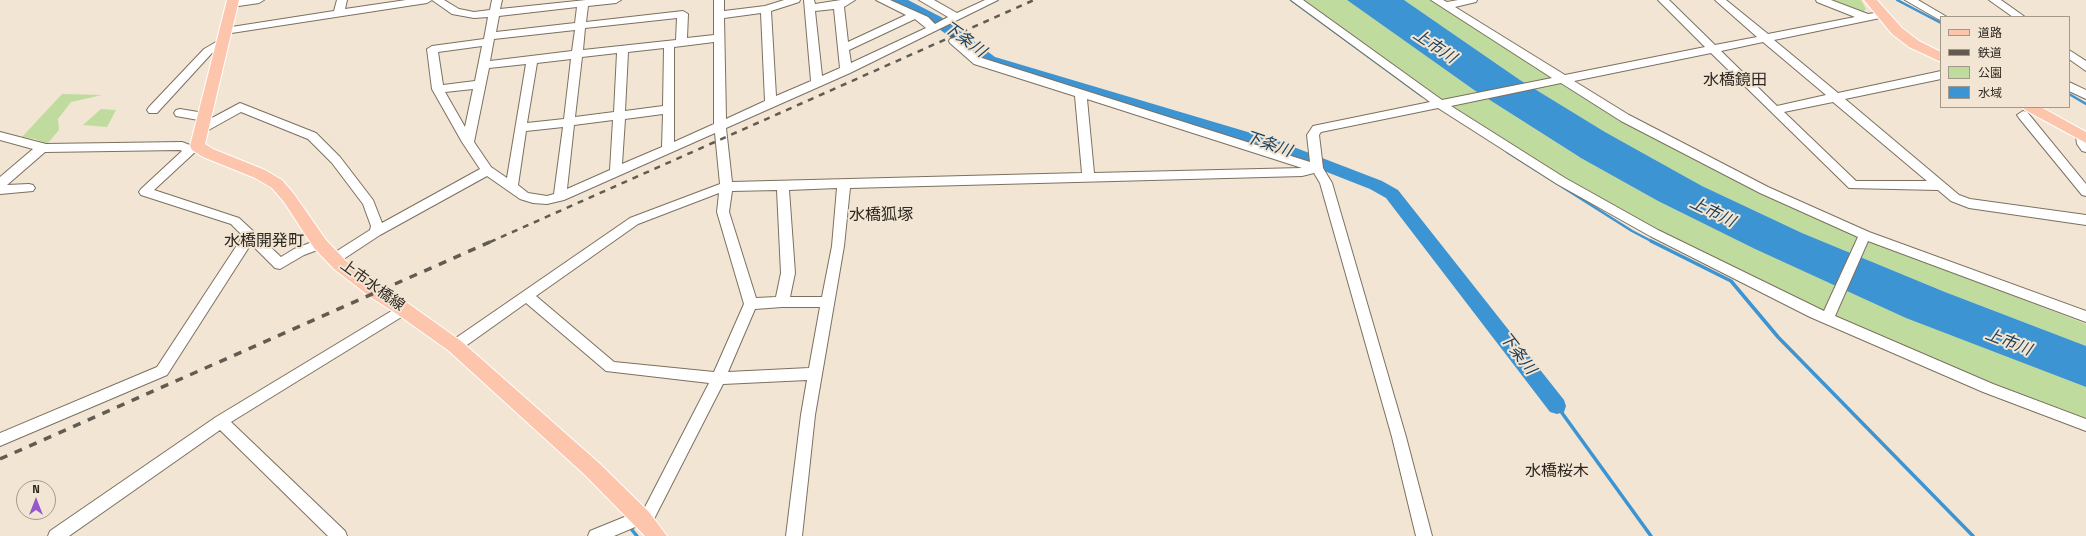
<!DOCTYPE html>
<html>
<head>
<meta charset="utf-8">
<style>
	body { margin:0 }
	#map { position:relative; width:2086px; height:536px; overflow:hidden; background:#f2e5d3; font-family:"Titillium Web","Noto Sans JP",sans-serif }
	canvas { display:block }
	.legend { position:absolute; left:1940px; top:16px; width:130px; height:92px; box-sizing:border-box; background:#f2e5d3; border:1px solid #a3998b; margin:0; padding:5px 7px; list-style:none; font-size:12px; color:#2c2720 }
	.legend li { display:flex; align-items:center; gap:8px; height:20px }
	.legend b { width:20px; border:1px solid #a3998b }
	.north { position:absolute; left:16px; top:480px; width:40px; height:40px; box-sizing:border-box; background:#f2e5d3; border:1px solid #a3998b; border-radius:50%; rotate:0deg; font-size:11px; font-weight:700; line-height:16px; text-align:center; color:#2c2720 }
	.north::after { content:''; display:block; margin:auto; width:14px; height:18px; background:#9558cf; clip-path:polygon(50% 0,100% 100%,50% 72%,0 100%) }
</style>
</head>
<body>
<div id="map">
<canvas width="2086" height="536"></canvas>
<ul class="legend">
<li><b style="height:5px;background:#fec5ad"></b>道路</li>
<li><b style="height:5px;background:#625b51"></b>鉄道</li>
<li><b style="height:11px;background:#bfdc9e"></b>公園</li>
<li><b style="height:11px;background:#3c94d2"></b>水域</li>
</ul>
<div class="north">N</div>
</div>
<script>
const context = document.querySelector('canvas').getContext('2d');
context.lineJoin = 'round';
function fill(path, color) {
  context.fillStyle = color;
  context.fill(path, 'evenodd');
}
function poly(rows) {
  const path = new Path2D();
  for (const r of rows) {
    path.moveTo(r[0], r[1]);
    for (let i = 2; i < r.length; i += 2) path.lineTo(r[i], r[i + 1]);
  }
  return path;
}
function strokePath(path, color, width, dash) {
  context.strokeStyle = color;
  context.lineWidth = width;
  context.lineCap = dash ? 'butt' : 'round';
  context.setLineDash(dash || []);
  context.stroke(path);
}
function label(font, color, halo, rows, align = 'center') {
  context.font = font + ' "Titillium Web","Noto Sans JP",sans-serif';
  context.lineWidth = 4;
  context.setLineDash([]);
  context.textBaseline = 'middle';
  context.strokeStyle = halo;
  context.fillStyle = color;
  for (const [text, x, y, turn = 0] of rows) {
    context.save();
    context.translate(x, y);
    context.rotate((+turn || 0) * Math.PI / 180);
    context.textAlign = isNaN(turn) ? turn : align;
    if (halo) context.strokeText(text, 0, 0);
    context.fillText(text, 0, 0);
    context.restore();
  }
}
fill(poly([
	[1302,0,1347,0,1474,90,1576,155,1656,200,1755,249,1903,316,2086,387,2086,419,1994,385,1861,329,1646,226,1572,186,1456,110],
	[1404,0,1431,0,1567,88,1643,131,1856,235,2086,324,2086,346,1945,292,1802,233,1702,186,1605,132,1520,80],
	[1826,0,1861,0,1866,9,1862,13],
	[62,94,102,95,71,102,58,119,59,130,47,144,35,139,22,137],
	[101,109,116,110,107,127,83,125]
]), '#bfdc9e');
fill(poly([
	[1347,0,1404,0,1520,80,1605,132,1702,186,1802,233,1945,292,2086,346,2086,387,1906,318,1755,249,1658,201,1581,158,1474,90]
]), '#3c94d2');
strokePath(poly([
	[1291,0,1422,96],
	[1897,0,1941,23],
	[2069,94,2086,104],
	[1507,152,1632,231,1653,242]
]), '#3c94d2', 2.5);
strokePath(poly([
	[1651,241,1731,281,1778,337,1973,536],
	[1557,406,1651,536],
	[632,530,637,536]
]), '#3c94d2', 3.5);
fill(poly([
	[890,0,908,0,941,17,995,57,1278,141,1382,181,1398,190,1564,400,1566,406,1564,412,1557,414,1550,412,1386,198,1370,189,1268,149,985,63,931,23,892,3,890,0]
]), '#3c94d2');
const minor = poly([
	[237,0,264,0,259,3,232,7,227,4,228,2,237,0],
	[337,0,347,0,345,9,406,0,444,0,459,9,474,12,490,10,492,0,502,0,500,9,586,0,621,0,616,3,588,6,586,22,683,11,688,14,687,38,714,35,714,0,724,0,724,11,765,6,784,0,800,0,799,2,771,11,776,96,811,81,804,0,814,0,815,4,841,0,855,0,844,7,848,42,906,15,876,0,890,0,928,17,935,24,948,17,919,0,934,0,957,13,985,0,998,0,850,73,726,128,732,182,1082,173,1075,96,974,64,950,43,949,41,950,39,954,38,958,39,982,58,1310,162,1307,135,1313,126,1430,102,1291,0,1303,0,1442,100,1552,78,1431,0,1443,0,1447,2,1458,0,1477,0,1476,2,1455,7,1565,75,1705,47,1658,0,1669,0,1715,45,1757,37,1715,0,1726,0,1768,34,1855,17,1817,2,1816,0,1831,0,1868,14,1881,12,1885,13,1886,15,1885,17,1774,40,1838,93,1941,71,1941,79,1845,99,1959,195,1970,199,2086,215,2086,225,1969,208,1951,201,1938,190,1849,188,1711,53,1574,81,1629,115,1768,187,1869,232,2086,311,2086,322,1868,241,1835,316,1993,384,2086,419,2086,431,1983,392,1810,317,1650,236,1557,184,1438,108,1321,132,1319,135,1323,168,1332,183,1406,437,1432,536,1416,536,1392,437,1320,183,1314,173,1302,176,850,188,844,246,815,415,802,536,786,536,801,415,807,380,723,384,654,519,614,536,588,536,590,531,644,509,709,383,606,371,526,303,460,350,455,352,450,350,448,346,450,342,630,218,720,184,715,133,564,200,547,204,533,203,520,199,487,176,380,235,339,262,329,262,328,259,329,256,370,230,371,226,363,204,332,163,308,139,241,112,205,132,197,132,195,129,197,126,240,103,316,133,340,157,373,200,382,223,480,169,462,142,432,89,427,49,432,46,484,39,488,17,474,18,452,14,432,0,427,3,225,34,220,31,225,28,334,11,337,0],
	[577,7,575,23,496,32,499,16,577,7],
	[834,9,840,68,822,76,815,11,834,9],
	[761,13,765,101,726,119,724,18,761,13],
	[677,18,676,40,583,50,585,28,677,18],
	[915,19,926,28,851,63,849,50,915,19],
	[575,30,572,51,490,61,494,39,575,30],
	[714,42,714,124,674,142,674,47,714,42],
	[1763,42,1826,95,1777,106,1721,51,1763,42],
	[482,46,475,81,443,85,438,52,482,46],
	[664,48,663,106,625,111,628,52,664,48],
	[617,53,614,112,575,117,582,57,617,53],
	[571,59,564,119,527,123,537,63,571,59],
	[526,64,507,178,491,167,474,142,489,68,526,64],
	[1561,83,1621,121,1760,193,1858,237,1824,311,1658,230,1565,178,1451,106,1561,83],
	[473,89,465,127,445,92,473,89],
	[1087,99,1302,168,1094,173,1087,99],
	[1833,102,1927,181,1856,181,1784,112,1833,102],
	[663,114,662,147,622,164,625,119,663,114],
	[613,120,610,170,567,189,574,125,613,120],
	[563,127,554,194,547,196,528,193,518,185,526,131,563,127],
	[837,188,832,246,822,297,790,297,795,273,789,190,837,188],
	[777,190,781,273,776,297,756,298,729,212,732,191,777,190],
	[719,193,717,212,744,304,714,372,614,362,536,296,638,224,719,193],
	[782,307,820,307,809,368,728,372,755,309,782,307],
	[1905,0,1918,0,1947,17,1941,17,1941,20,1938,19,1905,0],
	[1989,0,2001,0,2025,17,2013,17,1989,0],
	[223,38,227,39,228,41,227,43,212,53,157,113,149,113,147,110,149,107,204,49,223,38],
	[2069,50,2086,61,2086,71,2069,59,2069,50],
	[2069,82,2086,90,2086,99,2069,91,2069,82],
	[180,109,204,113,210,117,204,121,176,116,174,113,176,110,180,109],
	[2023,111,2027,112,2086,184,2086,196,2082,195,2019,118,2017,115,2023,111],
	[0,132,46,144,182,142,190,145,197,142,201,143,203,146,201,149,194,153,154,190,239,218,281,257,294,249,320,239,325,241,326,244,325,247,304,255,280,269,275,268,251,244,167,375,0,446,0,433,157,367,243,236,231,224,141,195,139,192,141,189,182,151,180,150,45,152,7,185,29,184,33,185,35,188,33,191,0,194,0,177,33,149,0,140,0,132],
	[2082,132,2086,133,2086,152,2082,151,2077,144,2076,136,2082,132],
	[403,304,408,305,410,309,408,313,231,422,345,531,347,536,328,536,220,430,69,536,48,536,50,531,216,417,403,304]
]);
const major = poly([
	[227,0,239,0,205,144,213,149,265,170,282,180,294,194,326,240,346,261,381,288,409,304,461,341,599,463,649,512,667,536,645,536,585,475,449,351,397,314,369,296,334,269,314,248,284,202,272,188,255,178,203,157,192,150,190,146,227,0],
	[1864,0,1877,0,1902,28,1919,41,1941,52,1941,62,1909,47,1892,34,1864,0],
	[2023,107,2041,107,2086,132,2086,143,2025,110,2023,107]
]);
strokePath(minor, '#7c7060', 2);
strokePath(major, '#fff', 2);
fill(minor, '#fff');
fill(major, '#fec5ad');
strokePath(poly([
	[490,242,1034,0]
]), '#625b51', 2.5, [6, 6]);
strokePath(poly([
	[0,459,492,241]
]), '#625b51', 3.5, [8, 8]);
label('15px', '#2c2720', '#f2e5d3', [
	["上市水橋線",372,286,36]
]);
label('italic 16px', '#193d58', '#f2e5d3', [
	["下条川",964,40,36],
	["上市川",1434,47,34],
	["下条川",1268,145,19],
	["上市川",1712,213,26],
	["上市川",2008,343,21],
	["下条川",1517,354,52]
]);
label('16px', '#2c2720', '#f2e5d3', [
	["水橋鏡田",1735,81],
	["水橋狐塚",881,216],
	["水橋開発町",264,242],
	["水橋桜木",1557,472]
]);
</script>
</body>
</html>
